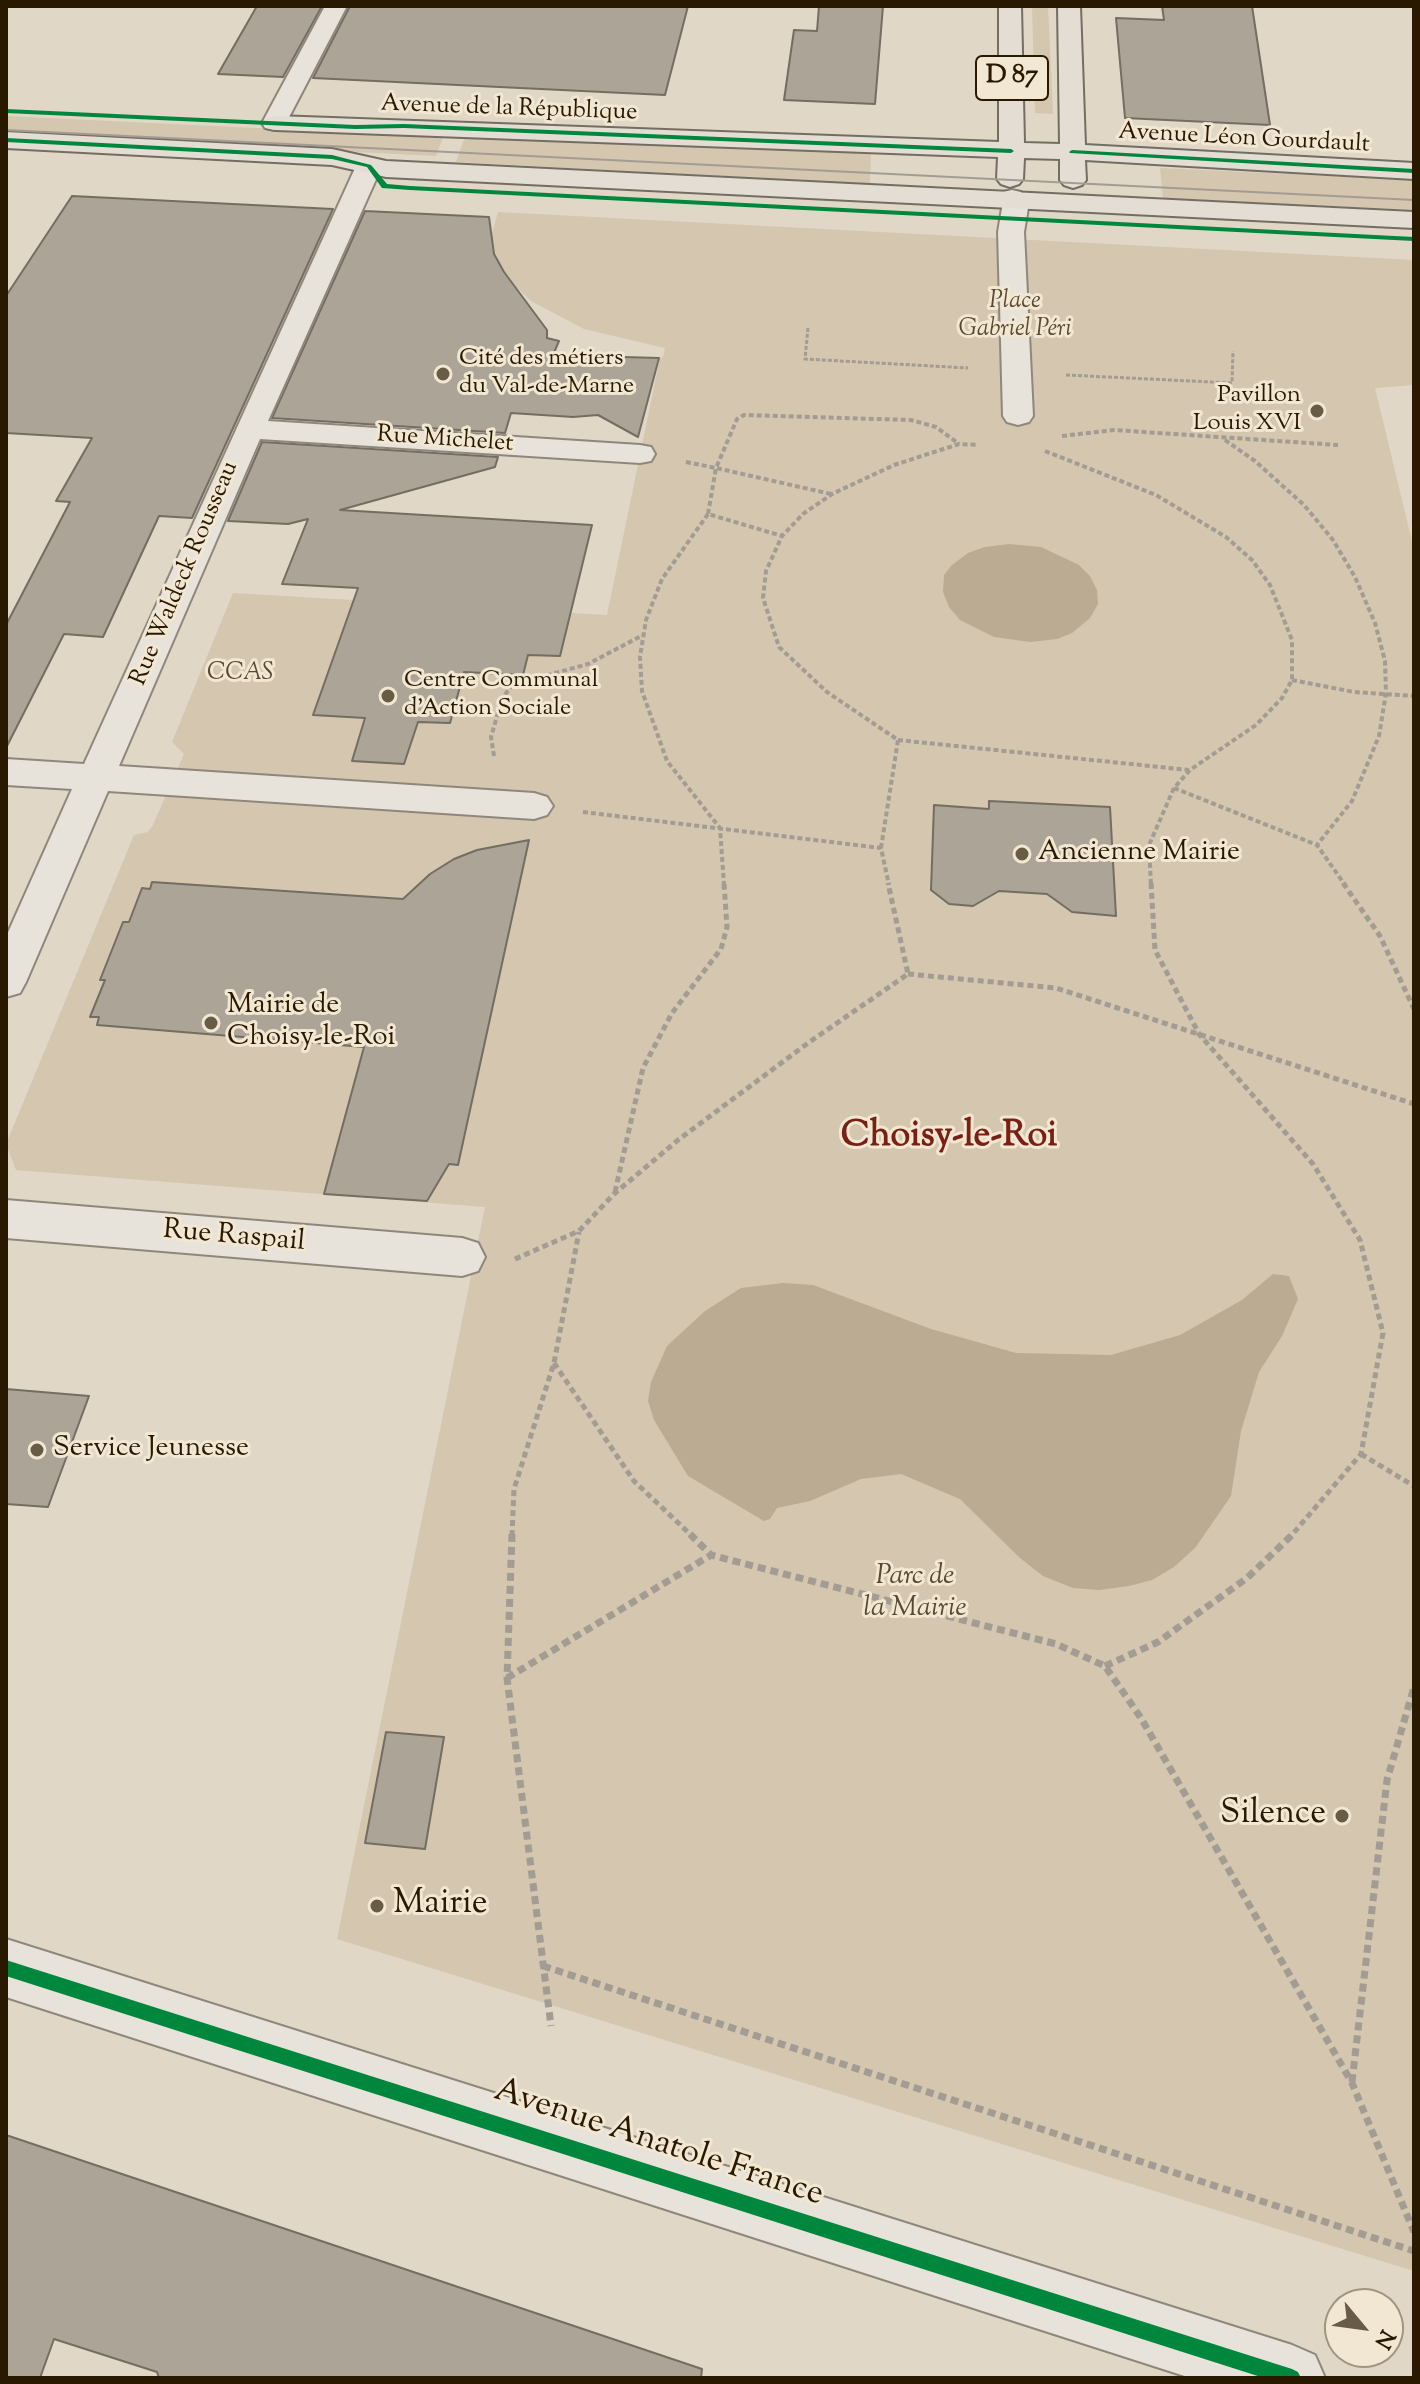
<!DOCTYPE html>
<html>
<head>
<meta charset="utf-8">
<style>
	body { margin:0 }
	#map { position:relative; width:1420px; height:2384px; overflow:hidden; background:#e0d7c6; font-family:"Sorts Mill Goudy",serif }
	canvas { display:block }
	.frame { position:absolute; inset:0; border:8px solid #291901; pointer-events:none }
	.north { position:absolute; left:1324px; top:2288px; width:80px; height:80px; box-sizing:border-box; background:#f2e7d3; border:2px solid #a2957f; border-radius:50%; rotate:119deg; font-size:22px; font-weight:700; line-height:32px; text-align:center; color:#291901 }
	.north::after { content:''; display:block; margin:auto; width:28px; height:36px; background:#695c46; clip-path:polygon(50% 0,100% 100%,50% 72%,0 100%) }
</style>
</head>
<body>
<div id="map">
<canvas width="1420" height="2384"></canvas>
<div class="frame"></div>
<div class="north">N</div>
</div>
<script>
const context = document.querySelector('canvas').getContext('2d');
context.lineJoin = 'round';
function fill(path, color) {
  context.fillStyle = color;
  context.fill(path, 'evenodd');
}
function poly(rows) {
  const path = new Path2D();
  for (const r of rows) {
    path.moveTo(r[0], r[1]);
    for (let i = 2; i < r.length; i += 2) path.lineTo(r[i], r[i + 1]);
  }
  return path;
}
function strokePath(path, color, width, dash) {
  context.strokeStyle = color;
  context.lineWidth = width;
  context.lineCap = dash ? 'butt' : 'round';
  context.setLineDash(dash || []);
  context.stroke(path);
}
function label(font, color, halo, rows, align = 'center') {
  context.font = font + ' "Sorts Mill Goudy",serif';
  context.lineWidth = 6;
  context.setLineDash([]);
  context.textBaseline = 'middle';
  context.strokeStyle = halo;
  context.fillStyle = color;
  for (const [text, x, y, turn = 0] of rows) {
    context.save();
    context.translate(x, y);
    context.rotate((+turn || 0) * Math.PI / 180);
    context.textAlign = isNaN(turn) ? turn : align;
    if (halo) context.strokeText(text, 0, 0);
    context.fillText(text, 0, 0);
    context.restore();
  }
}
fill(poly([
	[1032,6,1048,6,1053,114,1035,113],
	[6,116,443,137,436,156,6,134],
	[466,134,871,153,870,184,456,162],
	[1160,168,1414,180,1414,210,1163,198],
	[498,212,1414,260,1414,385,1375,388,1414,550,1414,2271,337,1939,485,1207,16,1170,6,1144,134,835,148,832,153,825,184,754,172,742,233,593,607,615,660,358,663,357,665,348,584,329,531,301,509,280,495,257,492,234]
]), '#d4c6af');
fill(poly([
	[1009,544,1041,547,1079,565,1090,576,1097,590,1098,604,1090,618,1072,633,1057,639,1030,642,994,637,960,620,949,607,943,592,944,575,952,565,968,553,985,547],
	[1273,1274,1289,1276,1298,1299,1282,1336,1259,1372,1241,1431,1231,1496,1195,1548,1174,1567,1152,1580,1129,1586,1099,1590,1073,1588,1043,1576,1020,1558,960,1499,901,1474,861,1479,810,1501,777,1508,770,1519,764,1521,688,1476,654,1420,648,1401,651,1382,667,1346,705,1311,741,1288,783,1283,813,1285,931,1329,1016,1353,1111,1355,1180,1335,1242,1300]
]), '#baab92');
const building = poly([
	[257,6,322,6,283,77,218,74,257,6],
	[350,6,688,6,665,95,313,78,350,6],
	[819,6,883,6,875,104,784,100,794,30,817,31,819,6],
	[1162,6,1252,6,1270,125,1125,118,1116,18,1164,20,1162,6],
	[72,196,333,209,192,518,159,516,103,637,64,634,6,748,6,625,70,502,56,501,92,438,6,433,6,296,72,196],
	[365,211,489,217,494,254,504,272,547,330,547,338,559,341,553,355,659,358,638,437,598,415,573,417,511,413,505,433,272,418,365,211],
	[262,442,498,457,495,467,340,510,592,525,560,656,528,655,523,675,464,672,450,723,418,722,404,764,352,761,365,718,313,715,358,588,282,584,308,519,288,524,228,521,262,442],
	[989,801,1110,807,1116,916,1072,912,1047,894,999,891,973,906,949,904,931,890,934,805,989,809,989,801],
	[529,840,458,1165,449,1164,427,1201,324,1194,364,1047,97,1025,99,1017,90,1017,105,980,100,980,123,922,129,922,142,888,150,889,152,882,403,899,430,874,454,859,477,850,529,840],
	[6,1389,89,1396,48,1507,6,1504,6,1389],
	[386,1732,444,1737,425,1849,365,1843,386,1732],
	[6,2135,702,2369,701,2378,159,2378,157,2372,54,2339,40,2378,6,2378,6,2135]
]);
fill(building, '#aba497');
strokePath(building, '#746d61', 2);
const minor = poly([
	[325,6,347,6,286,123,283,128,274,130,265,128,262,123,325,6],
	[369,158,378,161,382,166,268,421,640,445,651,447,655,454,651,461,640,463,260,439,119,766,534,793,547,797,553,806,547,815,534,819,108,791,26,982,20,993,6,997,6,937,72,789,6,785,6,759,84,764,356,166,360,161,369,158],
	[1012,190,1021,192,1028,208,1024,232,1033,416,1029,422,1018,425,1007,422,1003,416,998,232,1002,208,999,198,1003,192,1012,190],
	[6,1200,462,1238,478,1243,485,1257,478,1271,462,1276,6,1238,6,1200],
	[6,1939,1292,2345,1315,2355,1325,2378,1191,2378,6,1997,6,1939]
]);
const major = poly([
	[999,6,1021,6,1024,143,1060,144,1058,6,1080,6,1085,145,1414,163,1414,179,1085,160,1086,180,1082,185,1073,188,1064,185,1060,180,1060,159,1024,158,1023,179,1019,184,1010,187,1001,184,997,179,998,157,276,130,267,128,264,123,267,118,276,116,999,142,999,6],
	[6,132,332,149,386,161,1414,212,1414,228,386,177,332,165,6,148,6,132]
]);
strokePath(minor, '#8f877b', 4);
strokePath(major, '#746d61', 4);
strokePath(poly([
	[808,328,805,359,968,368],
	[1066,375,1232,383,1233,351]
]), '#a29c93', 3, [4, 2]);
strokePath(poly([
	[1062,436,1114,430,1338,445],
	[1225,440,1255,461,1304,505,1333,540,1355,577,1375,623,1385,661,1386,693,1379,736,1352,801,1317,845],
	[1045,451,1156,495,1226,537,1252,560,1270,585,1292,640,1292,680,1282,698,1256,725,1190,770,1174,788,1149,845,1151,885],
	[686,462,716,468,708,514,782,536],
	[831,494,716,468,737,419,744,415,911,420,936,427,959,444],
	[708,514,662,579,646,620,640,657,642,691,667,761,720,828,724,885],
	[1292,680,1354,692,1414,696],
	[898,740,1189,770],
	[494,756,491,737,502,699,512,685,588,664,643,635],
	[1174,788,1317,845,1345,885],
	[583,812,881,848,889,885],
	[881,848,898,740,827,692,779,647,763,598,766,571,782,536,803,514,832,494,894,465,959,444,978,445]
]), '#a29c93', 4, [5, 3]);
strokePath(poly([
	[1151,883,1155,950,1199,1034,1313,1164,1360,1240,1383,1333,1361,1454,1291,1536],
	[1343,883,1380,936,1414,1009],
	[908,974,1056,988,1414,1104],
	[615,1192,643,1068,672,1013,721,949,727,927,724,883],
	[515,1259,579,1231,614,1194,678,1140,808,1043,908,974,888,883],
	[554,1363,634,1481,692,1536],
	[1361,1454,1414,1486],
	[512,1536,514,1489,554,1363,579,1232]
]), '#a29c93', 5, [6, 4]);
strokePath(poly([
	[512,1534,507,1678,551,2026],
	[690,1534,711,1555,1056,1644,1105,1666,1141,1718,1352,2083,1414,2232],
	[1105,1666,1158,1642,1247,1578,1293,1534],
	[507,1678,711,1555],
	[543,1966,1414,2251],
	[1352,2082,1387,1780,1414,1687]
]), '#a29c93', 7, [8, 5]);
fill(minor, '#e7e2da');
fill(major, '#e3ddd4');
strokePath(poly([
	[6,130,1414,200]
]), '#a29c93', 2);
fill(poly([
	[6,109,355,125,404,124,1011,149,1014,151,1011,153,404,128,355,129,6,113,6,109],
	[6,138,332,155,371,165,387,184,410,186,1414,237,1414,241,410,190,382,188,367,167,332,159,6,142,6,138],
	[1072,150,1414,169,1414,173,1070,153,1069,152,1072,150],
	[6,1960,1292,2369,1298,2372,1301,2378,1264,2378,6,1976,6,1960]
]), '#00873e');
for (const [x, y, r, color] of [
	[443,374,8,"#695c46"],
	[1317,411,8,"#695c46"],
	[388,696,8,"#695c46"],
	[1022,854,8,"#695c46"],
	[211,1023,8,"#695c46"],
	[37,1450,8,"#695c46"],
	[1342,1816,8,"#695c46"],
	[377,1906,8,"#695c46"]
]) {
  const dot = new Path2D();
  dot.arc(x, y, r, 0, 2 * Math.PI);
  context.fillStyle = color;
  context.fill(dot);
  strokePath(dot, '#f2e7d3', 3);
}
label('24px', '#291901', '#f2e7d3', [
	["Avenue de la République",509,110,2],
	["Avenue Léon Gourdault",1244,140,3],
	["Rue Michelet",445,441,4],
	["Rue Waldeck Rousseau",186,574,-67]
]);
label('italic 24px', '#594930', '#f2e7d3', [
	["Place",1015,303],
	["Gabriel Péri",1015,331],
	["CCAS",240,675]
]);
label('24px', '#291901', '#f2e7d3', [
	["Cité des métiers",459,360],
	["du Val-de-Marne",459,388],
	["Pavillon",1301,397,"right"],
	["Louis XVI",1301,425,"right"],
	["Centre Communal",404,682],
	["d'Action Sociale",404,710]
], 'left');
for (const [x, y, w] of [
	[1012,78,72]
]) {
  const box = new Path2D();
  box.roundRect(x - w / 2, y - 22, w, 44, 6);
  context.fillStyle = '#f2e7d3';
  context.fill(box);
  strokePath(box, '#291901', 2);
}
label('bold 26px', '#291901', null, [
	["D 87",1012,78]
]);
label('28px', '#291901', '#f2e7d3', [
	["Ancienne Mairie",1038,854],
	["Mairie de",227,1007],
	["Choisy-le-Roi",227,1039],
	["Service Jeunesse",53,1450]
], 'left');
label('28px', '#291901', '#f2e7d3', [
	["Rue Raspail",234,1238,5]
]);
label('italic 28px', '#594930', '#f2e7d3', [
	["Parc de",915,1578],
	["la Mairie",915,1610]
]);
label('34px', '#291901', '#f2e7d3', [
	["Silence",1326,1816],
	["Mairie",393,1906,"left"]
], 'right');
label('34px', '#291901', '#f2e7d3', [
	["Avenue Anatole France",658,2145,18]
]);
label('bold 36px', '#7a1f14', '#f2e7d3', [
	["Choisy-le-Roi",949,1139]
]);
</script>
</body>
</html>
